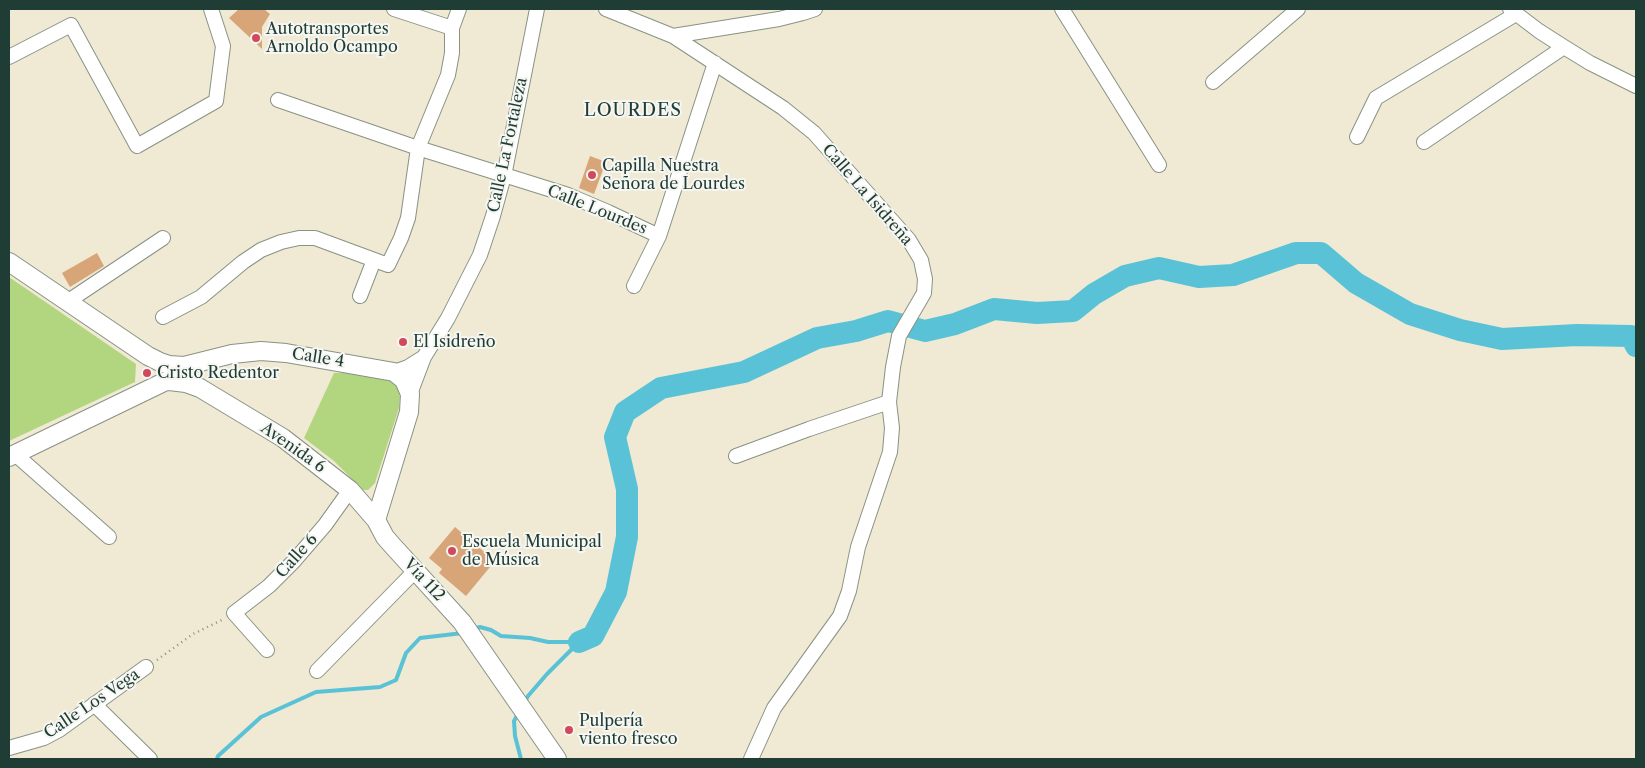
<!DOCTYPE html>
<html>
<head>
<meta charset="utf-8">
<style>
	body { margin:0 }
	#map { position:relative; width:1645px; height:768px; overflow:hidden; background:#f0e9d3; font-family:"Libre Caslon Text",serif }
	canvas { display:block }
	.frame { position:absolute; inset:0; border:10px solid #1f3d34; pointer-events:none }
</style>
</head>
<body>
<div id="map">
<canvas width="1645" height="768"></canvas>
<div class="frame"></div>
</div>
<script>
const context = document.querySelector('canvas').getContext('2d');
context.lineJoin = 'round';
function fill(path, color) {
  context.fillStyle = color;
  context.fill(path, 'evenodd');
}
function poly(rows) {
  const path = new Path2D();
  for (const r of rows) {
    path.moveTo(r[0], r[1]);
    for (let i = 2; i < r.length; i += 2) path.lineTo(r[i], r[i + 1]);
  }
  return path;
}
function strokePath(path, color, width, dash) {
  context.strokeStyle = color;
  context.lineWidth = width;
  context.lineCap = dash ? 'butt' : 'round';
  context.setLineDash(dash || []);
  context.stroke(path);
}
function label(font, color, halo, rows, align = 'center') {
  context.font = font + ' "Libre Caslon Text",serif';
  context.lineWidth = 4;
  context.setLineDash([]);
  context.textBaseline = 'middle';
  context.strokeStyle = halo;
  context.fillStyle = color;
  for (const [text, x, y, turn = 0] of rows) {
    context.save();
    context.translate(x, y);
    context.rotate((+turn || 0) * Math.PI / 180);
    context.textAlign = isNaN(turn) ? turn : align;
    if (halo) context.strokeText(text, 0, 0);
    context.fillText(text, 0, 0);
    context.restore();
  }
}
fill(poly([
	[9,277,136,364,135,382,9,441],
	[334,373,364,373,392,381,398,387,400,397,399,408,375,483,368,490,363,490,334,461,304,438]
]), '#b2d67f');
strokePath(poly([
	[474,629,480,627,491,630,501,636,530,638,548,642,579,642],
	[524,703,528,696,547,674,579,642],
	[518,714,514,721,515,736,521,759],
	[217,759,218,756,261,717,316,692,380,687,396,680,406,653,420,638,463,633]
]), '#59c2d6', 4);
strokePath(poly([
	[579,642,593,636,616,592,627,537,627,489,615,437,625,412,661,388,744,372,817,338,856,331,888,321,925,331,955,324,994,309,1037,313,1073,311,1094,294,1125,276,1159,268,1199,277,1233,275,1296,253,1321,253,1356,283,1410,314,1460,330,1502,339,1577,335,1631,336,1636,346]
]), '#59c2d6', 22);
fill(poly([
	[239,9,264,9,270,14,262,27,262,49,229,18],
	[590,156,606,162,594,194,579,188],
	[97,253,104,266,70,287,62,273],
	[455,527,495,561,466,596,439,573,442,569,429,558]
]), '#d8a578');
const minor = poly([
	[394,9,452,28],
	[606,9,673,36,783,108,814,133,909,240,921,260,925,279,924,293,899,336,893,367,889,402,892,428,890,452,858,547,849,591,840,616,774,708,751,759],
	[1062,9,1159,165],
	[1510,9,1539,31,1564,47,1590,63,1636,86],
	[673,36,779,19,803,13,815,9],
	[9,57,71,25,137,146,216,101,223,46,211,9],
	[1213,82,1298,9],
	[278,100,418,148,568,195,608,212,659,236],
	[1357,137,1376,98,1516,14],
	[1424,142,1564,47],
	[634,286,659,236,715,63],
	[360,296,374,260],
	[67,302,163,238],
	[163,317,201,297,243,262,261,250,281,242,299,238,315,238,388,265,401,238,408,218,418,148,448,75,452,53,452,28,459,9],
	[394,372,408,367,424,357],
	[410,394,424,357,448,318,480,255,493,216,504,176,537,9],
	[15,454,109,537],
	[736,456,809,429,889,402],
	[267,650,234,613,269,586,294,561,325,525,350,490],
	[317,671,415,571],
	[94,704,150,759],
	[9,748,44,738,59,730,146,667]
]);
const major = poly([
	[9,262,148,356,160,362,169,365,184,366,232,354,261,351,286,353,394,372,404,380,410,394,409,412,376,520],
	[9,457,164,382,169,381,186,383,200,388,283,438,350,490,376,520,385,537,392,545,462,622,557,759]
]);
strokePath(minor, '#889384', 16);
strokePath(major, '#889384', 20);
strokePath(poly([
	[157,660,193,634,224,619]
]), '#889384', 2.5, [1, 4]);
strokePath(minor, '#fff', 14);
strokePath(major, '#fff', 18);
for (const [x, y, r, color] of [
	[256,38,5,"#d1495b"],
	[592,175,5,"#d1495b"],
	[403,342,5,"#d1495b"],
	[147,373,5,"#d1495b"],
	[452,551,5,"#d1495b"],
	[569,730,5,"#d1495b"]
]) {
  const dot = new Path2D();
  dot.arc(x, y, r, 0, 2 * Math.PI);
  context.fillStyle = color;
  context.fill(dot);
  strokePath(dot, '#f6f6f2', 2);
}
label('16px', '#1f3d34', '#f6f6f2', [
	["Autotransportes",266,29],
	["Arnoldo Ocampo",266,47],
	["Capilla Nuestra",602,166],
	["Señora de Lourdes",602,184],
	["El Isidreño",413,342],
	["Cristo Redentor",157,373],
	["Escuela Municipal",462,542],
	["de Música",462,560],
	["Pulpería",579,721],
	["viento fresco",579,739]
], 'left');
label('16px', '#1f3d34', '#f6f6f2', [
	["Calle La Fortaleza",508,145,-78],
	["Calle La Isidreña",867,195,49],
	["Calle Lourdes",597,210,22],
	["Calle 4",318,358,9],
	["Avenida 6",293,448,35],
	["Calle 6",297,556,-48],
	["Vía 112",424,580,47],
	["Calle Los Vega",92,704,-34]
]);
context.letterSpacing = '1px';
label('18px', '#1f3d34', '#f6f6f2', [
	["LOURDES",633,111]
]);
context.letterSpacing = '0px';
</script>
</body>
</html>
